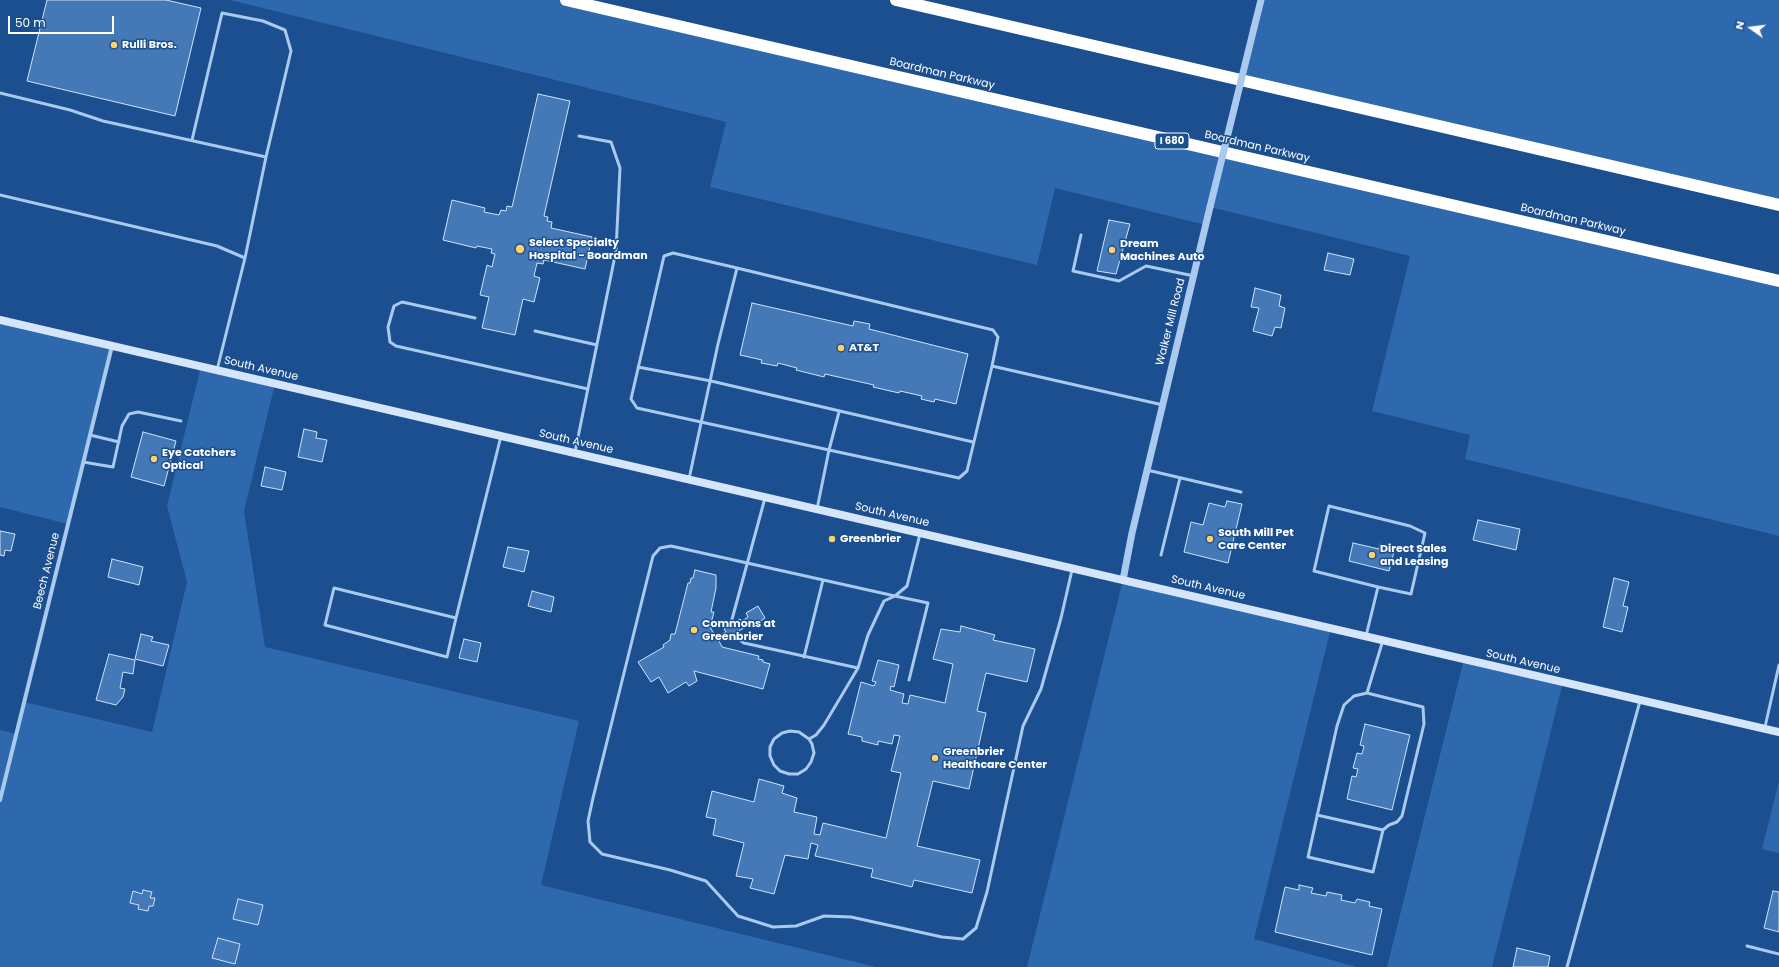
<!DOCTYPE html>
<html>
<head>
<meta charset="utf-8">
<style>
	body { margin:0 }
	#map { position:relative; width:1779px; height:967px; overflow:hidden; background:#1b4f8f; font-family:Poppins,sans-serif }
	canvas { display:block }
	.north { position:absolute; left:1731px; top:8px; width:40px; height:40px; -webkit-text-stroke:3px #1b4f8f; paint-order:stroke; rotate:284deg; font-size:11px; font-weight:700; line-height:16px; text-align:center; color:#fff }
	.north::after { content:''; display:block; margin:auto; width:14px; height:18px; background:#fff; clip-path:polygon(50% 0,100% 100%,50% 72%,0 100%) }
	.scale { position:absolute; left:8px; top:16px; width:106px; height:18px; box-sizing:border-box; border:2px solid #fff; border-top:0; padding-left:5px; font-size:12px; line-height:14px; white-space:nowrap; color:#fff; -webkit-text-stroke:3px #1b4f8f; paint-order:stroke }
</style>
</head>
<body>
<div id="map">
<canvas width="1779" height="967"></canvas>
<div class="north">N</div>
<div class="scale">50 m</div>
</div>
<script>
const context = document.querySelector('canvas').getContext('2d');
context.lineJoin = 'round';
function fill(path, color) {
  context.fillStyle = color;
  context.fill(path, 'evenodd');
}
function poly(rows) {
  const path = new Path2D();
  for (const r of rows) {
    path.moveTo(r[0], r[1]);
    for (let i = 2; i < r.length; i += 2) path.lineTo(r[i], r[i + 1]);
  }
  return path;
}
function strokePath(path, color, width, dash) {
  context.strokeStyle = color;
  context.lineWidth = width;
  context.lineCap = dash ? 'butt' : 'round';
  context.setLineDash(dash || []);
  context.stroke(path);
}
function label(font, color, halo, rows, align = 'center') {
  context.font = font + ' Poppins,sans-serif';
  context.lineWidth = 3;
  context.setLineDash([]);
  context.textBaseline = 'middle';
  context.strokeStyle = halo;
  context.fillStyle = color;
  for (const [text, x, y, turn = 0] of rows) {
    context.save();
    context.translate(x, y);
    context.rotate((+turn || 0) * Math.PI / 180);
    context.textAlign = isNaN(turn) ? turn : align;
    if (halo) context.strokeText(text, 0, 0);
    context.fillText(text, 0, 0);
    context.restore();
  }
}
fill(poly([
	[230,0,566,0,1779,281,1779,536,1465,459,1470,435,1372,411,1410,256,1210,207,1206,225,1055,188,1037,265,710,187,726,122],
	[1261,0,1779,0,1779,205,1241,80],
	[0,320,112,346,68,524,0,507],
	[201,366,275,384,244,511,265,647,579,721,541,885,876,967,0,967,0,730,16,734,24,702,152,732,187,582,167,506],
	[1123,580,1331,628,1254,939,1357,967,1027,967],
	[1464,659,1563,682,1492,967,1387,967],
	[1779,781,1779,853,1762,849]
]), '#2e69ad');
const building = poly([
	[47,0,166,0,201,8,175,116,27,81,47,0],
	[538,94,570,101,544,216,548,217,547,221,552,222,551,228,592,237,585,269,544,260,543,264,537,263,534,276,540,278,534,302,523,299,515,335,482,328,489,297,480,295,487,265,492,267,495,254,491,253,492,249,477,246,476,248,443,240,452,200,485,208,484,212,499,215,501,210,506,211,507,206,512,207,538,94],
	[1109,220,1130,224,1116,274,1097,271,1109,220],
	[1328,253,1354,259,1350,275,1324,270,1328,253],
	[1255,288,1281,295,1279,306,1285,308,1281,328,1275,327,1272,336,1253,331,1259,308,1251,307,1255,288],
	[752,303,853,326,854,321,870,324,869,329,968,354,956,404,935,399,934,402,921,399,922,396,900,391,899,393,873,387,874,385,825,374,824,377,796,370,797,368,778,363,777,366,761,363,762,360,740,355,752,303],
	[304,429,317,432,316,438,327,440,322,462,298,457,304,429],
	[143,432,176,441,164,486,131,477,143,432],
	[265,467,286,472,282,490,261,486,265,467],
	[1227,501,1242,504,1228,563,1184,552,1191,522,1203,525,1209,503,1225,507,1227,501],
	[1478,520,1520,529,1516,550,1473,540,1478,520],
	[0,531,15,534,11,551,5,550,4,556,0,555,0,531],
	[1353,543,1379,549,1380,544,1395,548,1389,571,1349,561,1353,543],
	[508,547,529,551,524,572,503,567,508,547],
	[112,559,143,567,139,585,108,577,112,559],
	[695,570,716,575,716,588,711,612,714,612,710,627,716,637,726,632,724,629,740,619,742,621,748,617,746,613,758,606,765,618,753,626,751,622,744,625,745,627,729,638,728,636,719,641,722,647,759,656,758,659,763,660,763,662,770,664,763,689,694,671,697,681,689,686,686,682,668,693,659,677,651,682,638,662,664,647,663,645,670,640,671,634,675,634,688,583,690,583,691,578,693,578,695,570],
	[1614,578,1629,582,1623,606,1628,607,1622,632,1603,627,1614,578],
	[532,591,554,597,551,612,528,606,532,591],
	[961,626,995,635,993,640,1035,649,1027,682,986,673,977,711,986,713,969,789,933,781,917,846,980,860,972,893,914,880,912,887,871,877,873,869,815,856,818,845,811,843,808,859,785,855,774,894,750,888,753,879,736,876,744,843,713,835,716,819,706,817,712,791,754,802,759,779,784,786,782,793,797,798,794,812,817,817,814,834,820,835,823,823,886,838,901,773,891,771,900,736,894,735,892,744,878,741,878,745,862,741,862,737,848,734,861,682,874,686,876,682,872,681,878,660,899,665,894,687,891,686,890,690,904,694,902,703,908,704,910,695,945,703,953,664,933,659,941,629,960,632,961,626],
	[141,634,153,637,151,641,169,645,163,666,135,659,141,634],
	[464,639,481,643,477,662,459,658,464,639],
	[109,654,135,660,133,674,123,672,120,688,125,689,123,697,116,705,96,700,109,654],
	[1365,724,1410,735,1392,810,1347,799,1352,776,1356,777,1358,769,1353,768,1357,753,1362,754,1364,746,1360,745,1365,724],
	[1299,885,1313,888,1311,893,1326,896,1327,892,1342,895,1341,900,1355,903,1357,899,1370,902,1369,906,1382,909,1372,955,1275,932,1285,887,1299,890,1299,885],
	[143,890,152,892,150,898,155,898,153,906,149,906,148,911,138,909,139,905,130,903,133,891,142,894,143,890],
	[1773,891,1779,892,1779,932,1764,928,1773,891],
	[238,899,263,905,258,925,233,919,238,899],
	[218,938,240,944,235,964,212,958,218,938],
	[1517,948,1550,956,1548,967,1513,967,1517,948]
]);
fill(building, '#4478b7');
strokePath(building, '#cfe3fa', 1);
strokePath(poly([
	[0,93,70,110,103,121,266,157,245,258,217,370],
	[192,140,222,13,263,21,285,30,291,51,266,157],
	[0,195,217,246,245,258],
	[1081,235,1073,271,1119,281,1146,266,1194,276],
	[737,268,673,253,664,256,631,399,637,408,829,450,839,412],
	[475,318,402,302,394,306,388,327,390,342,396,346,588,389],
	[535,331,597,345],
	[638,367,711,381,973,442],
	[90,435,119,442],
	[575,452,616,251,620,168,611,142,579,136],
	[83,462,113,467,122,426,129,414,138,412,181,421],
	[1147,470,1241,492],
	[689,479,718,344,737,268,993,330,998,337,992,366,1163,405],
	[817,509,829,450,959,478,967,471,992,366],
	[920,534,907,586,895,596,671,546,660,548,653,556,593,798,588,821,590,842,602,854,670,870,706,881,738,916,773,927,796,926,824,916,851,917,942,937,963,939,976,928,987,892,1023,726,1041,689,1061,618,1072,570],
	[1161,555,1180,478],
	[456,618,334,588,325,625,447,657,456,618,501,436],
	[731,623,765,498],
	[1366,636,1378,587,1411,594,1425,533,1410,526,1329,506,1314,571,1378,587],
	[737,638,744,643,858,668,868,635,884,601,895,596,928,603,909,680],
	[804,657,823,580],
	[1367,693,1423,707,1424,724,1402,816,1397,822,1389,825,1383,830],
	[1765,727,1779,665],
	[809,739,812,744,814,753,811,762,806,769,798,774,789,774,780,771,774,765,770,756,770,747,774,739,782,733,790,731,799,732,809,739,816,735,824,725,858,668],
	[1317,815,1383,830,1373,872,1308,857,1337,726,1344,705,1354,696,1367,693,1383,640],
	[1747,946,1779,954],
	[1567,967,1640,701]
]), '#a9c9ee', 3);
strokePath(poly([
	[0,800,112,346]
]), '#a9c9ee', 4);
strokePath(poly([
	[1254,28,1261,0],
	[1123,580,1132,533,1210,207]
]), '#a9c9ee', 7);
strokePath(poly([
	[0,320,1779,732]
]), '#d6e6fa', 8);
strokePath(poly([
	[566,0,1779,281],
	[896,0,1779,205]
]), '#fff', 12);
strokePath(poly([
	[1210,207,1254,28]
]), '#a9c9ee', 7);
for (const [x, y, r, color] of [
	[114,45,4,"#ffd166"],
	[520,249,5,"#ffd166"],
	[1112,250,4,"#ffd166"],
	[841,348,4,"#ffd166"],
	[154,459,4,"#ffd166"],
	[832,539,4,"#ffd166"],
	[1210,539,4,"#ffd166"],
	[1372,555,4,"#ffd166"],
	[694,630,4,"#ffd166"],
	[935,758,4,"#ffd166"]
]) {
  const dot = new Path2D();
  dot.arc(x, y, r, 0, 2 * Math.PI);
  context.fillStyle = color;
  context.fill(dot);
  strokePath(dot, '#1b4f8f', 1.5);
}
for (const [x, y, w] of [
	[1172,141,34]
]) {
  const box = new Path2D();
  box.roundRect(x - w / 2, y - 8, w, 16, 3);
  context.fillStyle = '#1b4f8f';
  context.fill(box);
  strokePath(box, '#fff', 1);
}
label('bold 10px', '#fff', null, [
	["I 680",1172,141]
]);
label('bold 11px', '#fff', '#1b4f8f', [
	["Rulli Bros.",122,45],
	["Select Specialty",529,243],
	["Hospital - Boardman",529,256],
	["Dream",1120,244],
	["Machines Auto",1120,257],
	["AT&T",849,348],
	["Eye Catchers",162,453],
	["Optical",162,466],
	["South Mill Pet",1218,533],
	["Care Center",1218,546],
	["Greenbrier",840,539],
	["Direct Sales",1380,549],
	["and Leasing",1380,562],
	["Commons at",702,624],
	["Greenbrier",702,637],
	["Greenbrier",943,752],
	["Healthcare Center",943,765]
], 'left');
label('11px', '#fff', '#1b4f8f', [
	["Boardman Parkway",942,74,13],
	["Boardman Parkway",1257,147,13],
	["Boardman Parkway",1573,220,13],
	["Walker Mill Road",1171,322,-76],
	["South Avenue",261,369,13],
	["South Avenue",576,442,13],
	["South Avenue",892,515,13],
	["Beech Avenue",47,571,-76],
	["South Avenue",1208,588,13],
	["South Avenue",1523,662,13]
]);
</script>
</body>
</html>
